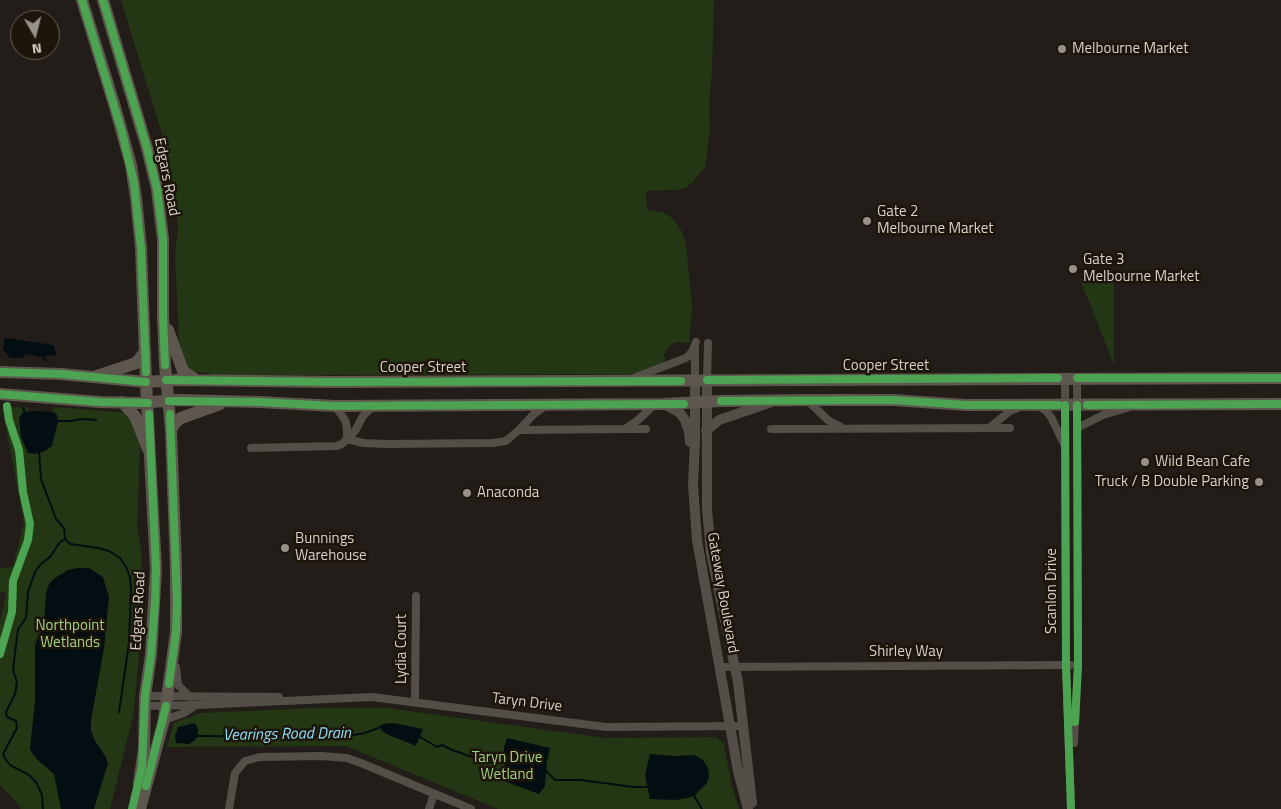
<!DOCTYPE html>
<html>
<head>
<meta charset="utf-8">
<style>
	body { margin:0 }
	#map { position:relative; width:1281px; height:809px; overflow:hidden; background:#221d18; font-family:"Titillium Web",sans-serif }
	canvas { display:block }
	.north { position:absolute; left:10px; top:10px; width:50px; height:50px; box-sizing:border-box; background:#1d150a; border:1px solid #676056; border-radius:50%; rotate:172deg; font-size:14px; font-weight:700; line-height:20px; text-align:center; color:#d6d0c9 }
	.north::after { content:''; display:block; margin:auto; width:18px; height:22px; background:#97918b; clip-path:polygon(50% 0,100% 100%,50% 72%,0 100%) }
</style>
</head>
<body>
<div id="map">
<canvas width="1281" height="809"></canvas>
<div class="north">N</div>
</div>
<script>
const context = document.querySelector('canvas').getContext('2d');
context.lineJoin = 'round';
function fill(path, color) {
  context.fillStyle = color;
  context.fill(path, 'evenodd');
}
function poly(rows) {
  const path = new Path2D();
  for (const r of rows) {
    path.moveTo(r[0], r[1]);
    for (let i = 2; i < r.length; i += 2) path.lineTo(r[i], r[i + 1]);
  }
  return path;
}
function strokePath(path, color, width, dash) {
  context.strokeStyle = color;
  context.lineWidth = width;
  context.lineCap = dash ? 'butt' : 'round';
  context.setLineDash(dash || []);
  context.stroke(path);
}
function label(font, color, halo, rows, align = 'center') {
  context.font = font + ' "Titillium Web",sans-serif';
  context.lineWidth = 5;
  context.setLineDash([]);
  context.textBaseline = 'middle';
  context.strokeStyle = halo;
  context.fillStyle = color;
  for (const [text, x, y, turn = 0] of rows) {
    context.save();
    context.translate(x, y);
    context.rotate((+turn || 0) * Math.PI / 180);
    context.textAlign = isNaN(turn) ? turn : align;
    if (halo) context.strokeText(text, 0, 0);
    context.fillText(text, 0, 0);
    context.restore();
  }
}
fill(poly([
	[121,0,714,0,712,70,709,105,710,128,705,167,693,182,687,187,677,190,646,191,647,210,663,212,672,218,681,230,686,244,692,306,689,343,676,342,669,346,664,355,666,363,638,373,629,374,309,375,210,375,210,373,187,371,179,345,179,337,175,258,178,225,162,134],
	[1080,279,1114,279,1114,365],
	[28,407,28,412,41,429,54,407,141,414,137,528,141,547,142,600,139,652,134,712,110,809,21,809,14,799,0,785,0,623,6,593,0,592,0,568,13,567,24,522,2,408],
	[315,708,387,708,605,738,716,737,724,744,731,783,739,809,498,809,346,746,167,747,174,723,201,713]
]), '#233715');
fill(poly([
	[5,338,53,345,57,355,39,357,26,354,22,358,10,358,3,349],
	[35,411,54,412,57,415,58,421,52,446,45,451,34,454,28,453,21,437,19,418,23,412],
	[78,568,89,568,103,577,109,597,104,648,91,720,91,731,95,741,106,757,108,763,94,809,61,809,54,774,40,762,34,756,30,749,35,701,35,644,44,623,46,593,49,584,55,578,68,570],
	[195,723,198,729,198,736,194,741,189,744,176,743,175,736,178,727],
	[394,723,423,729,416,746,389,735,382,731,380,726,383,724],
	[507,738,550,748,547,762,545,786,539,794,504,781,505,777,504,747],
	[650,754,674,756,694,755,703,760,708,768,709,777,706,784,694,796,687,798,676,800,650,799,645,775]
]), '#030e13');
strokePath(poly([
	[42,355,46,361],
	[23,408,26,414],
	[58,421,71,421,82,419,96,420],
	[39,452,41,479,56,519,64,528,65,539,60,542,50,557,41,564,35,572,28,592,26,618,18,629,13,670,17,682,15,694,6,712,7,717,16,721,17,728,3,754,6,760,10,765,29,775,36,782,42,795,43,809],
	[65,539,70,544,98,548,109,551,120,558,126,567,130,577,131,590,129,643,119,712],
	[196,736,323,737,325,735,337,738,365,733,381,727],
	[420,737,437,747,442,745,452,750,487,762,497,763,506,762],
	[546,771,555,780,581,780,634,787,649,787],
	[693,794,702,809]
]), '#030e13', 2);
strokePath(poly([
	[636,377,686,358,692,352,696,342],
	[1065,378,1066,665,1071,809],
	[707,380,708,343],
	[695,381,695,348],
	[808,401,829,421,841,427],
	[335,406,345,420,347,428,347,439],
	[1038,406,1045,410,1051,417,1064,444],
	[989,428,1010,411,1018,408],
	[1077,428,1103,415,1127,408],
	[625,429,646,429],
	[771,429,1010,428],
	[519,430,534,414,547,405],
	[347,439,363,443,386,444,493,443,506,441,519,430,625,429,638,420,654,405],
	[251,448,337,446,342,444,355,431,363,416,369,410,376,406],
	[176,667,178,685,191,698],
	[720,667,1071,665],
	[145,696,279,697],
	[415,702,416,596],
	[145,706,196,705,372,697,606,727,743,726],
	[164,720,184,713,196,705],
	[1074,743,1078,665,1077,378],
	[229,809,235,773,245,761,260,757,321,756,347,758,361,763,471,809],
	[429,809,434,794]
]), '#534e47', 8);
strokePath(poly([
	[707,380,707,509,711,553,738,682,752,803],
	[695,381,695,441,693,485,697,540,738,771,748,809],
	[664,404,680,413,685,420,689,432,690,442],
	[706,431,719,420,769,403]
]), '#534e47', 10);
strokePath(poly([
	[82,0,115,107,131,165,136,198,141,248,146,382,156,569,151,655,145,696,144,750,139,783],
	[103,0,147,148,157,189,163,239,163,316,165,365,171,430,176,567,176,632,164,720,140,809],
	[168,330,183,371,196,380],
	[0,372,61,374,146,382,177,380,334,382,1281,378],
	[97,376,136,363,145,352],
	[0,394,100,402,139,403,178,400,259,402,335,406,664,404,721,401,807,400,893,400,966,405,1281,404],
	[122,402,135,416,148,449],
	[171,430,174,424,181,418,220,404]
]), '#5e574e', 12);
strokePath(poly([
	[82,0,122,132,134,183,141,248,146,372],
	[103,0,147,148,157,189,163,239,163,316,165,365],
	[0,372,61,374,146,382],
	[1077,378,1281,378],
	[166,380,334,382,681,381],
	[707,380,1058,378],
	[0,394,100,402,148,403],
	[169,401,259,402,335,406,684,404],
	[721,401,893,400,966,405,1058,405],
	[1065,405,1066,665,1071,809],
	[1087,405,1281,404],
	[0,654,12,612,13,581,28,540,30,524,23,492,19,450,9,420,7,406],
	[169,684,176,632,177,602,170,414],
	[1075,722,1078,665,1077,405],
	[146,786,166,706],
	[132,809,142,767,145,696,151,655,155,602,156,569,149,414]
]), '#4ca352', 8);
for (const [x, y, r, color] of [
	[1062,49,5,"#97918b"],
	[867,221,5,"#97918b"],
	[1073,269,5,"#97918b"],
	[1145,462,5,"#97918b"],
	[1259,482,5,"#97918b"],
	[467,493,5,"#97918b"],
	[285,548,5,"#97918b"]
]) {
  const dot = new Path2D();
  dot.arc(x, y, r, 0, 2 * Math.PI);
  context.fillStyle = color;
  context.fill(dot);
  strokePath(dot, '#1d150a', 2);
}
label('15px', '#d6d0c9', '#1d150a', [
	["Melbourne Market",1072,49],
	["Gate 2",877,212],
	["Melbourne Market",877,229],
	["Gate 3",1083,260],
	["Melbourne Market",1083,277],
	["Wild Bean Cafe",1155,462],
	["Truck / B Double Parking",1249,482,"right"],
	["Anaconda",477,493],
	["Bunnings",295,539],
	["Warehouse",295,556]
], 'left');
label('15px', '#d6d0c9', '#1d150a', [
	["Edgars Road",166,177,79],
	["Cooper Street",886,366],
	["Cooper Street",423,368],
	["Scanlon Drive",1052,591,-90],
	["Gateway Boulevard",722,593,80],
	["Edgars Road",139,611,-87],
	["Lydia Court",402,649,-90],
	["Shirley Way",906,652],
	["Taryn Drive",527,703,7]
]);
label('15px', '#a1d186', '#1d150a', [
	["Northpoint",70,626],
	["Wetlands",70,643],
	["Taryn Drive",507,758],
	["Wetland",507,775]
]);
label('italic 16px', '#8bdefb', '#1d150a', [
	["Vearings Road Drain",287,735,-1]
]);
</script>
</body>
</html>
